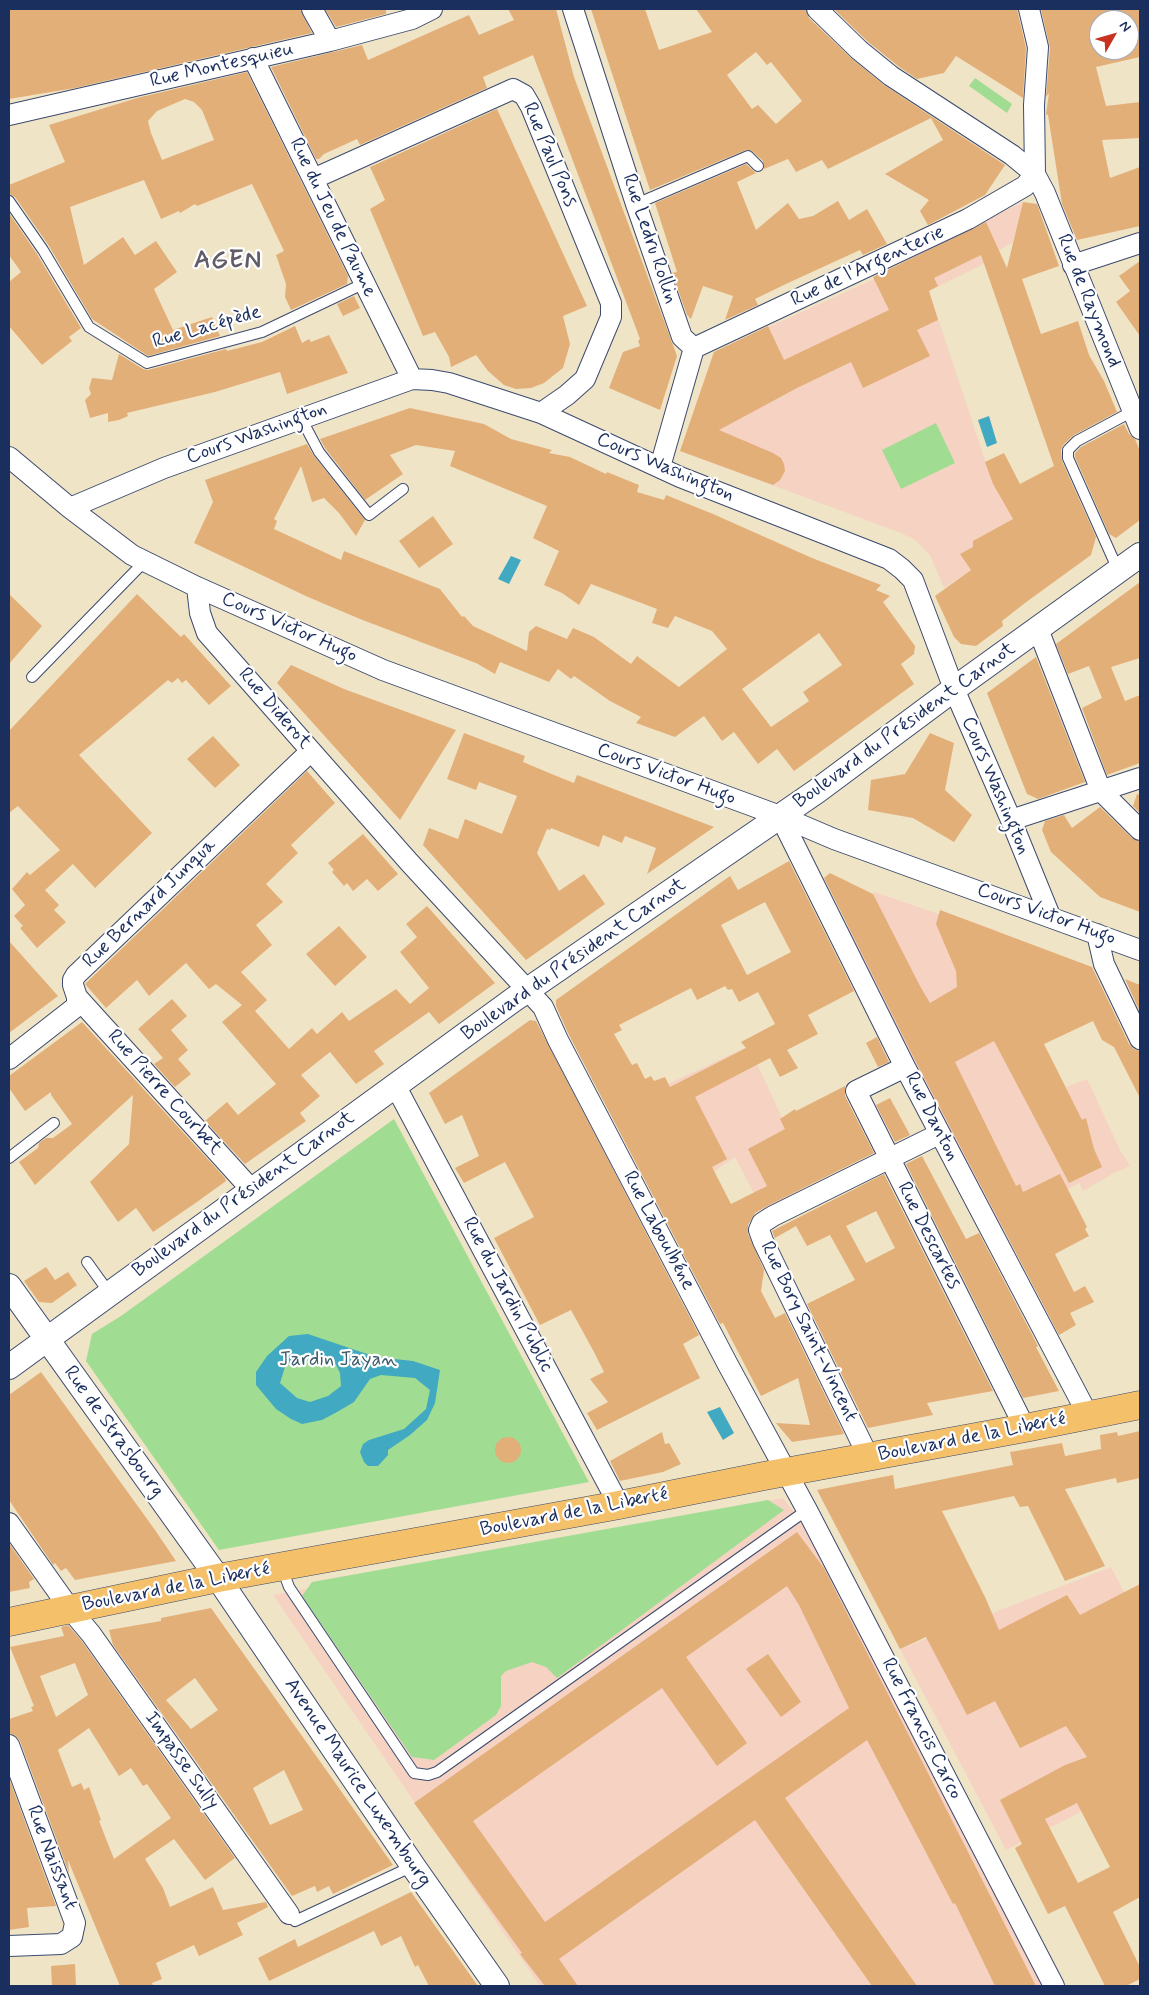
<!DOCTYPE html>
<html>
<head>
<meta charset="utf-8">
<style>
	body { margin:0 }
	#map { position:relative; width:1149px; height:1995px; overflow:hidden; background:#f0e4c7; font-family:Mynerve,sans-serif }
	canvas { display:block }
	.frame { position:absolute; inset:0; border:10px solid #1b2f5e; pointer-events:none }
	.north { position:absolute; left:1089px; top:10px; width:50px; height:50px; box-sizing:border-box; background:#fff; border:1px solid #a4acbf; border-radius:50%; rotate:52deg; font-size:14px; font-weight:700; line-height:20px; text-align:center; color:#1b2f5e }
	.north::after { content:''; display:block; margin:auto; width:18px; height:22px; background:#c8321e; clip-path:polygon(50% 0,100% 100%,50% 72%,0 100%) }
</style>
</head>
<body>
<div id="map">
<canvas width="1149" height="1995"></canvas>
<div class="frame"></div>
<div class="north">N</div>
</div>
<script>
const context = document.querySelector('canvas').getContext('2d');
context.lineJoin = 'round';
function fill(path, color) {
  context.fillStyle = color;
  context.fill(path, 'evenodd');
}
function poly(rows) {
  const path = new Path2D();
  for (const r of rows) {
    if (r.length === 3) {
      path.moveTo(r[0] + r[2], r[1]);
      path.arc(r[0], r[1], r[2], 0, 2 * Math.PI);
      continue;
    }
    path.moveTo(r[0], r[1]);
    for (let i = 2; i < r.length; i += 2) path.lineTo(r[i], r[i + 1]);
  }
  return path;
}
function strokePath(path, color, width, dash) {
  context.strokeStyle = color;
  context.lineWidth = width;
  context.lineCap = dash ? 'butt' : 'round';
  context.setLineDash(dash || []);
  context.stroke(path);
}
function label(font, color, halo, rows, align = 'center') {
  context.font = font + ' Mynerve,sans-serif';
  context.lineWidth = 4.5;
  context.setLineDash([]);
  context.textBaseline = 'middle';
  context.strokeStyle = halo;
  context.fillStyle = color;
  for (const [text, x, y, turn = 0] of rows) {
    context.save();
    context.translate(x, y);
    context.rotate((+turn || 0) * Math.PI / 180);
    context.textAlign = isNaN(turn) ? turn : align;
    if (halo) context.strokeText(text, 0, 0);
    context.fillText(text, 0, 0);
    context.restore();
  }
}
fill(poly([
	[1023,202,1013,242,993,254,984,263,984,264,929,291,993,484,1013,519,981,537,983,541,961,554,971,570,944,588,930,555,915,540,901,533,680,451,714,352,874,279,923,255,921,250],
	[874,892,939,914,967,920,998,931,992,947,1066,1087,1087,1079,1120,1150,1130,1166,1114,1173,1083,1191,1079,1183,997,1229,845,928,862,917],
	[749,1046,812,1183,763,1211,735,1157,710,1174,668,1084],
	[783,1498,809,1532,1047,1986,540,1986,273,1595],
	[1111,1567,1140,1623,1140,1782,1006,1850,900,1649]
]), '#f6d2c3');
fill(poly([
	[975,78,1012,104,1007,113,969,86],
	[936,423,955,463,901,489,882,450],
	[394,1119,589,1482,219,1550,86,1361,92,1334,121,1316],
	[768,1500,784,1510,557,1678,546,1667,532,1662,506,1671,501,1676,501,1706,496,1715,434,1760,412,1757,302,1596,312,1582]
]), '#a0dd92');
fill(poly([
	[989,416,997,443,987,447,978,420],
	[511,556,521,560,509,584,498,579],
	[308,1334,376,1357,413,1361,440,1370,435,1403,427,1420,410,1435,388,1450,388,1455,378,1466,368,1466,364,1462,360,1452,363,1444,369,1440,404,1429,426,1409,430,1390,415,1378,381,1375,370,1379,354,1402,337,1412,322,1420,302,1424,291,1419,276,1409,256,1385,256,1372,267,1356,289,1336],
	[299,1355,320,1357,336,1365,340,1373,341,1386,328,1396,310,1402,297,1398,280,1383,285,1367],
	[720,1407,734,1433,723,1440,707,1412]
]), '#41a9c1');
fill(poly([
	[9,9,300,9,312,33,75,88,9,99],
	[325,9,386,9,386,14,336,27],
	[508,9,556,9,574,77,677,356,660,410,609,388,623,352,640,346,638,341,640,339,533,55,483,77,487,88,360,145,357,139,324,154,319,159,316,159,271,67,362,45,368,60,469,15,479,35,514,20],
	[591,9,645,9,659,50,712,32,696,9,805,9,809,18,851,58,884,85,1005,165,985,195,928,225,920,211,929,200,885,174,943,140,931,118,828,169,822,160,796,172,788,159,764,169,763,161,752,151,746,150,650,190],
	[756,52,767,65,771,62,802,101,776,124,758,105,752,109,727,75],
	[834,9,1017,9,1026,48,1023,98,956,56,944,73,917,79,898,66,867,41],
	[1041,9,1140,9,1140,57,1096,67,1106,106,1140,102,1140,138,1102,140,1110,178,1140,167,1140,226,1077,240,1062,204,1048,115,1046,114,1049,93,1046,97,1050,48],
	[1099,20,1129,20,1129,50,1099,50],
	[247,72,348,276,347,284,291,310,285,297,286,284,276,255,284,251,252,184,197,206,195,204,180,213,179,211,161,219,144,180,70,207,84,265,123,237,135,255,156,241,177,272,154,289,173,330,212,317,220,336,148,356,92,319,49,246,15,197,9,194,9,185,65,162,49,125,137,98],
	[185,99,194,102,202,110,214,140,162,160,151,133,148,121,157,111],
	[497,109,587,306,563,316,570,344,563,368,544,383,531,388,516,389,504,385,488,371,476,355,451,367,449,357,435,332,423,336,370,209,385,200,370,167],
	[746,164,756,173,737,182,756,230,788,203,799,219,813,216,838,201,849,220,867,209,887,244,863,255,860,250,788,283,755,299,758,305,725,320,733,296,703,286,691,319,687,315,672,273,677,272,655,203],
	[1023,202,1037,204,1059,266,1022,279,1041,334,1078,321,1089,355,1104,381,1117,412,1074,435,1063,445,1061,450,1062,461,1096,537,1091,555,1025,603,1002,621,1003,626,976,646,968,645,961,644,954,637,935,596,971,570,960,554,973,547,973,541,1013,519,993,484,985,462,1004,453,1020,484,1054,466,981,255,934,278,938,286,929,291,938,320,917,330,930,356,863,388,851,362,797,388,719,430,773,453,781,458,784,464,785,471,780,480,773,485,680,451,714,352,768,326,784,360,889,310,873,277,986,222,1007,268],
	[9,213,37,254,81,328,69,337,72,341,42,365,9,326,9,282,21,272,9,255],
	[1140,261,1140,336,1116,302,1130,291,1119,276],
	[354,296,360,308,343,316,337,304],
	[295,326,302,343,309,339,311,342,329,335,348,373,287,394,280,372,215,392,127,413,128,416,119,420,108,422,108,413,90,418,85,400,91,394,89,388,92,378,112,380,119,354,143,369,148,370,226,349,227,351,262,342],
	[410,408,484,424,511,439,552,450,549,453,570,457,606,474,607,472,639,485,637,492,664,500,666,495,713,514,812,558,881,585,876,590,890,596,883,602,915,646,914,654,901,664,914,684,794,771,777,749,758,764,734,732,722,741,704,716,675,737,636,723,641,717,610,701,574,676,571,679,558,669,549,682,500,662,495,674,476,663,360,619,308,597,194,543,213,502,205,480,307,444,314,456,365,520,356,536,339,513,324,498,312,502,301,466,274,519,277,521,274,529,341,560,344,551,440,589,462,617,464,616,473,626,527,651,529,632,536,626,567,639,573,628,594,637,631,664,637,656,679,687,727,649,712,631,675,616,668,628,652,623,657,609,591,584,579,605,562,593,544,585,559,551,533,538,547,506,450,466,455,451,416,445,390,455,403,474,365,500,325,448,320,439],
	[819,633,842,665,803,692,809,701,771,727,742,689],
	[1124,424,1129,434,1135,439,1140,451,1140,520,1116,538,1109,534,1075,457,1075,453,1081,447],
	[433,516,453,544,419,568,399,541],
	[1140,582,1140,658,1111,667,1125,701,1140,695,1140,763,1107,775,1082,708,1102,698,1089,666,1068,674,1056,644],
	[9,594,42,626,9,664],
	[137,594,181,637,184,634,231,686,209,705,186,680,182,683,178,678,172,683,168,680,79,755,152,833,95,888,73,864,45,890,59,905,54,910,66,922,37,948,20,928,23,926,14,916,25,905,12,889,27,872,30,875,60,850,18,806,9,813,9,731],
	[1036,657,1085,782,1038,799,1027,794,987,693],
	[291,665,344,689,456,730,400,820,277,683],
	[464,733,525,756,523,762,554,775,574,783,577,775,714,827,647,874,656,848,625,836,622,843,603,835,599,847,551,828,550,830,547,829,537,853,559,891,584,874,605,904,526,960,423,845,429,828,458,839,465,819,502,834,509,816,517,796,479,782,476,790,447,779],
	[930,733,954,743,945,790,972,815,954,842,913,818,868,810,871,780,905,774],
	[213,736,240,765,215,788,187,759],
	[307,771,335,803,291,845,298,853,266,884,283,902,256,925,272,945,241,972,267,1000,255,1011,289,1049,312,1028,317,1034,342,1012,349,1021,396,989,410,1004,429,988,400,952,417,937,406,924,427,906,495,983,439,1024,429,1012,374,1051,384,1064,356,1084,330,1052,301,1075,320,1096,300,1113,306,1121,245,1164,205,1121,227,1102,238,1115,276,1084,222,1022,242,1005,216,984,209,989,186,963,149,996,137,980,106,1008,85,984],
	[1137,794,1140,795,1140,813,1133,806],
	[1100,807,1132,838,1140,842,1140,912,1100,897,1051,852,1042,830,1045,821,1064,815,1072,828],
	[363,834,398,874,378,891,367,879,353,891,347,883,344,886,332,872,334,870,328,863],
	[789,861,854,991,808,1015,818,1034,787,1050,798,1068,780,1077,770,1058,695,1097,727,1159,712,1167,731,1204,767,1186,748,1149,785,1129,780,1119,795,1109,796,1111,845,1086,845,1096,874,1153,767,1206,755,1213,748,1225,748,1234,764,1270,761,1291,775,1318,785,1313,844,1434,792,1442,776,1423,810,1425,798,1378,761,1396,723,1323,720,1324,569,1035,556,1006,556,1000,730,876,738,890],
	[765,902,791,952,747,975,721,925],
	[725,986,728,990,732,989,739,1002,758,992,775,1024,741,1042,746,1048,670,1087,665,1077,654,1081,651,1076,645,1079,637,1063,632,1065,614,1034,622,1030,619,1025,691,988,697,1000],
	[830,873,873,894,920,986,930,1003,957,987,956,971,936,924,940,910,1092,967,1129,1044,1134,1049,1140,1051,1140,1098,1114,1047,1102,1040,1093,1021,1044,1044,1082,1120,1086,1118,1094,1149,1102,1167,1069,1183,994,1041,955,1062,1016,1186,1020,1184,1023,1192,1060,1174,1087,1227,1085,1229,1089,1236,1055,1254,1074,1292,1085,1286,1094,1302,1070,1313,1076,1325,1059,1335,916,1062,824,878],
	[339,926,367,957,335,986,306,954],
	[9,941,58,996,9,1033],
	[1125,979,1140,985,1140,1012],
	[172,999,187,1016,171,1030,188,1050,178,1059,191,1074,175,1087,154,1064,163,1058,138,1029],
	[530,1020,536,1021,699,1335,683,1344,700,1378,597,1430,587,1413,608,1402,590,1379,604,1372,594,1352,571,1310,540,1325,494,1238,534,1217,505,1162,464,1183,455,1168,479,1156,462,1115,445,1124,429,1093],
	[82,1022,225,1178,226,1181,197,1202,153,1232,136,1208,118,1222,90,1182,129,1144,133,1095,35,1185,19,1162,38,1148,39,1143,46,1138,53,1138,72,1124,51,1095,51,1092,25,1111,9,1088,9,1076],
	[877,1037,889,1062,878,1067,866,1043],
	[890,1098,910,1135,895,1142,876,1105],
	[922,1156,966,1239,979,1233,1038,1346,1036,1347,1059,1391,1023,1398,906,1164],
	[884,1174,993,1391,927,1403,933,1415,868,1428,807,1304,855,1280,830,1235,807,1246,796,1226,775,1238,772,1231],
	[876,1211,895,1248,866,1263,846,1226],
	[46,1267,55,1280,68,1272,77,1285,52,1303,39,1302,24,1281],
	[41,1372,155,1530,176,1561,75,1580,66,1568,61,1571,55,1563,53,1565,9,1500,9,1395],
	[1140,1431,1140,1478,1117,1483,1116,1478,1065,1489,1105,1566,1065,1581,1028,1506,1020,1507,1014,1496,942,1511,986,1599,999,1630,1067,1595,1080,1615,1140,1584,1140,1897,1113,1912,1140,1967,1140,1979,1126,1986,1105,1986,1065,1906,1048,1914,1015,1848,1022,1844,1000,1800,1065,1765,1087,1757,1066,1726,1020,1748,995,1701,967,1715,926,1637,900,1649,817,1490,893,1475,895,1489,1013,1465,1010,1452,1062,1443,1065,1456,1101,1449,1100,1435,1117,1432,1118,1436],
	[1077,1803,1110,1867,1078,1883,1045,1819],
	[662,1432,665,1444,669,1443,681,1464,663,1472,620,1481,610,1461],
	[508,1450,13],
	[797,1532,824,1568,1036,1986,995,1986,955,1903,953,1904,867,1740,785,1798,917,1986,872,1986,755,1820,559,1959,578,1986,545,1986,520,1954,522,1953,414,1803],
	[787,1586,799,1605,849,1708,545,1922,473,1821,662,1688,717,1766,747,1743,686,1657],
	[9,1543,34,1579,29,1582,30,1588,9,1592],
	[211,1608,329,1774,393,1865,333,1894,329,1886,317,1892,315,1886,292,1896,113,1645,109,1630,161,1621,161,1618],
	[195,1678,218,1710,191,1729,166,1700],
	[284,1770,303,1810,270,1825,253,1788],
	[68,1625,81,1640,235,1858,205,1880,174,1839,145,1859,163,1888,170,1907,213,1887,223,1910,266,1902,268,1907,237,1923,243,1935,199,1956,194,1945,156,1963,162,1979,152,1983,153,1986,120,1986,68,1860,69,1873,20,1741,16,1736,9,1733,9,1719,33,1711,31,1707,34,1706,10,1647,64,1636,61,1627],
	[75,1663,88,1695,56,1717,40,1676],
	[89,1728,119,1776,131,1768,143,1786,147,1784,171,1818,114,1859,99,1821,101,1820,89,1787,84,1790,81,1783,72,1787,58,1750],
	[768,1654,801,1702,781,1717,746,1669],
	[9,1778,56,1906,27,1908,29,1927,9,1930],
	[411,1892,478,1986,429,1986,418,1965,415,1967,401,1936,381,1946,374,1931,269,1981,258,1958,295,1939,298,1947],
	[75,1964,76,1986,52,1986,51,1966]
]), '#e3af79');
const service = poly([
	[9,201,43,250,89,327,147,363,262,332,365,283],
	[636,204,748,156,758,166],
	[301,418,319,452,369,515,403,489],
	[1118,570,1068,458,1068,450,1077,441,1133,411],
	[32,677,145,561],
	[9,1158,54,1123],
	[87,1262,110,1294],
	[282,1568,289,1587,414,1773,428,1775,437,1772,807,1510],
	[289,1914,295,1921,413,1866]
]);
const minor = poly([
	[312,9,330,41],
	[573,9,636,204,682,337,694,348],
	[817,9,859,50,891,76,1012,155,1035,174,1045,193,1140,429],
	[1029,9,1038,47,1034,105,1035,174],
	[253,58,412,379],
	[9,115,330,41,412,19,432,9],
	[313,179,513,89,524,95,531,107,611,303,611,317,585,379,567,395,541,413],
	[1073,265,1140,243],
	[694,348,968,219,1025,186,1035,174],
	[9,457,70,508,132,555,197,587,383,670,780,816,834,839,1140,950],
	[660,467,694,348],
	[70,508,164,468,412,379,432,380,449,383,541,413,680,477,889,559,902,569,913,580,954,689,1011,820,1050,916],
	[197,587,200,613,207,633,409,862,543,1007,558,1040,727,1363,807,1510,1054,1986],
	[1038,629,1101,791,1140,830],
	[780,816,905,1067,1088,1415],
	[1011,820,1140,778],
	[1097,934,1104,964,1140,1039],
	[77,997,251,1189],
	[9,1059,77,1006,77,997,73,985,73,980,76,975,311,751],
	[905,1067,856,1091,1025,1428],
	[395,1085,619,1505],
	[869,1458,763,1241,759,1230,762,1223,773,1216,939,1134],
	[9,1523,70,1609,91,1634,289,1914],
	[9,1745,75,1923,72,1937,61,1944,9,1946]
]);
const tertiary = poly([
	[9,1286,218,1578,413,1866,497,1986],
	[9,1367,513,1000,817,791,954,689,1140,555]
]);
const primary = poly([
	[9,1622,218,1578,619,1505,764,1476,1025,1428,1140,1405]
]);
strokePath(service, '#3b4a6e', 12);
strokePath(minor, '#3b4a6e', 22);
strokePath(tertiary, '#3b4a6e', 26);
strokePath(primary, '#3b4a6e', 29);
strokePath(service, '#fff', 10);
strokePath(minor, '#fff', 20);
strokePath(tertiary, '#fff', 24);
strokePath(primary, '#f4c16a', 28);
label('20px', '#1b2f5e', '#fff', [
	["Rue Montesquieu",222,66,-13],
	["Rue Paul Pons",549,155,67],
	["Rue du Jeu de Paume",332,218,64],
	["Rue Ledru Rollin",649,239,71],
	["Rue de l'Argenterie",868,267,-25],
	["Rue de Raymond",1088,301,68],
	["Rue Lacépède",207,328,-16],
	["Cours Washington",257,434,-20],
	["Cours Washington",665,468,23],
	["Cours Victor Hugo",289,628,24],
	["Rue Diderot",274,709,49],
	["Boulevard du Président Carnot",905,726,-36],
	["Cours Victor Hugo",666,775,20],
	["Cours Washington",995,786,67],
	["Rue Bernard Junqua",150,904,-44],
	["Cours Victor Hugo",1046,915,20],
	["Boulevard du Président Carnot",574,960,-35],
	["Rue Pierre Courbet",164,1093,48],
	["Rue Danton",931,1117,63],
	["Boulevard du Président Carnot",244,1195,-36],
	["Rue Laboulbéne",658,1231,62],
	["Rue Descartes",928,1236,63],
	["Rue du Jardin Public",507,1295,62],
	["Rue Bory Saint-Vincent",808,1332,64],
	["Rue de Strasbourg",113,1432,54],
	["Boulevard de la Liberté",972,1438,-11],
	["Boulevard de la Liberté",574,1513,-11],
	["Boulevard de la Liberté",176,1588,-11],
	["Rue Francis Carco",921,1729,63],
	["Impasse Sully",181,1761,55],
	["Avenue Maurice Luxembourg",357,1783,56],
	["Rue Naissant",51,1858,69]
]);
label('20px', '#3c5a6b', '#fff', [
	["Jardin Jayan",338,1361]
]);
context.letterSpacing = '1px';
label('bold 25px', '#615c67', '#fff', [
	["AGEN",228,262]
]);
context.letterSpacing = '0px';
</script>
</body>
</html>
